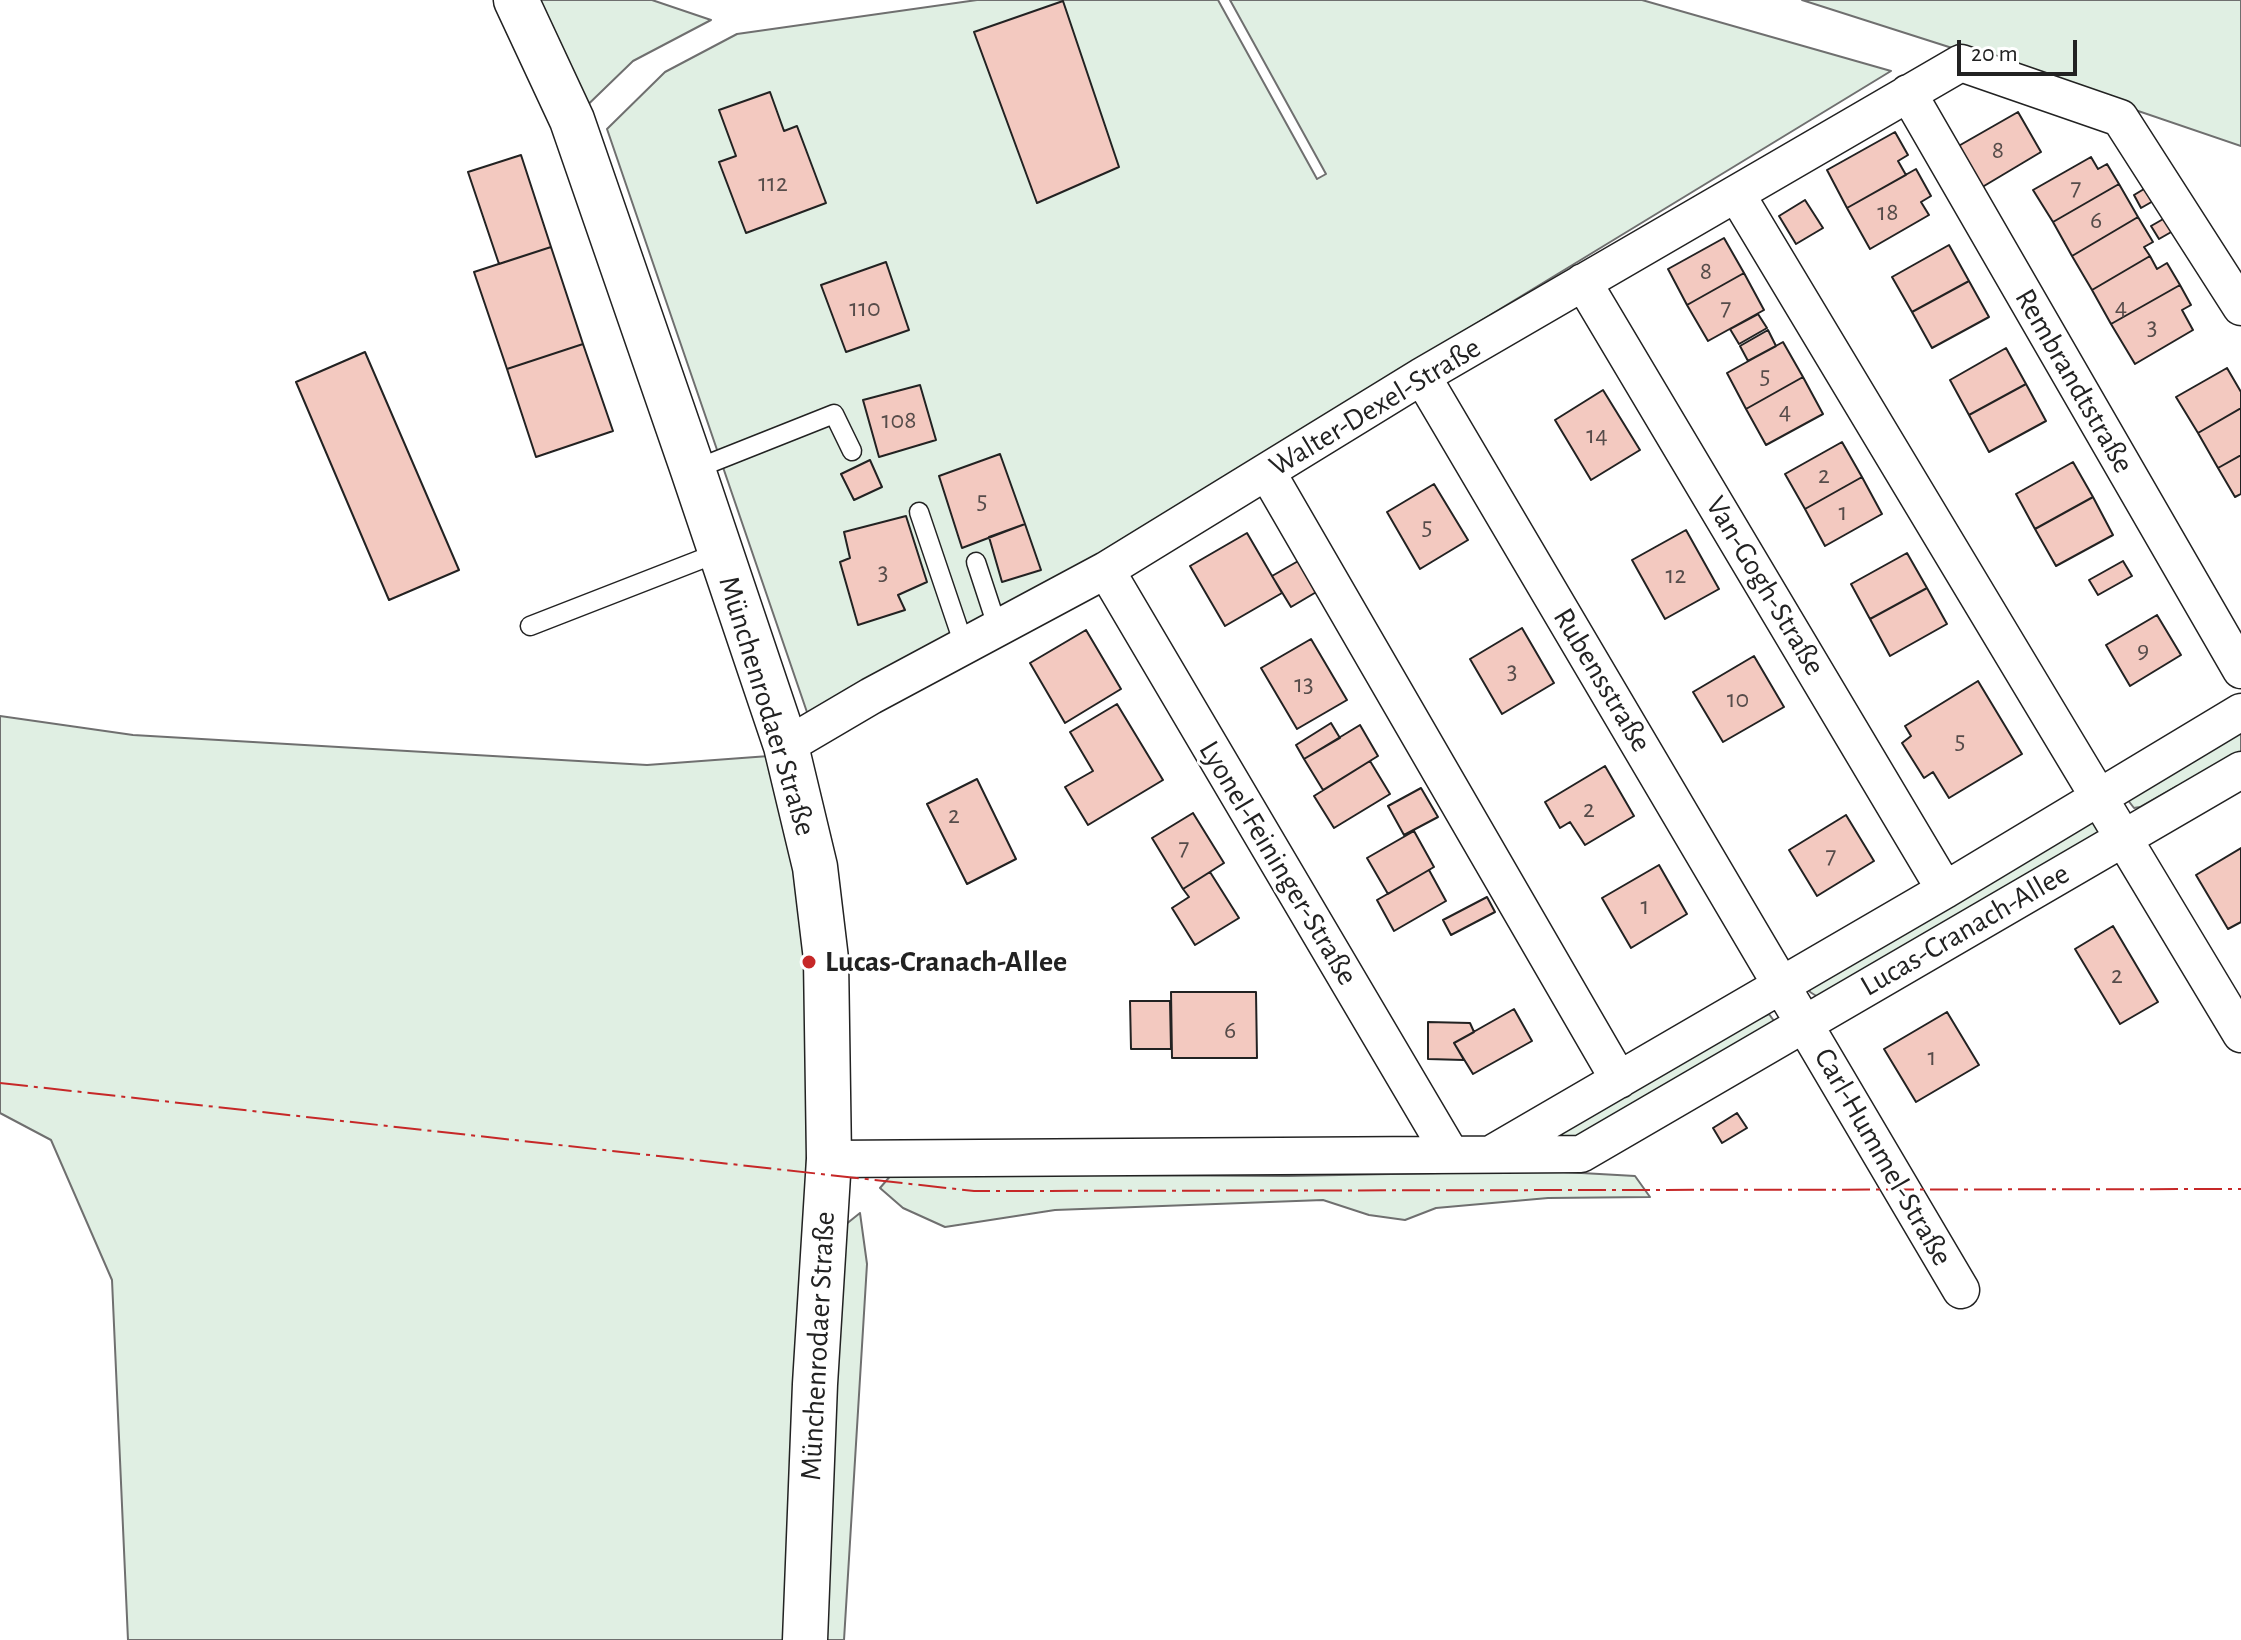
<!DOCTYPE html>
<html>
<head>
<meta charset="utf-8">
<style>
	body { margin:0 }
	#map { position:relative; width:2241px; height:1640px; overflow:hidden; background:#fff; font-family:"Alegreya Sans",sans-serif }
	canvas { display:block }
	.scale { position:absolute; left:1957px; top:40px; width:120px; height:36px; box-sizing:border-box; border:4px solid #222; border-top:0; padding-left:10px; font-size:24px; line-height:28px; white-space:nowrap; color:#222; -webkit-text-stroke:6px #fff; paint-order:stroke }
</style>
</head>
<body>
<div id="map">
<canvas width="2241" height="1640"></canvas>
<div class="scale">20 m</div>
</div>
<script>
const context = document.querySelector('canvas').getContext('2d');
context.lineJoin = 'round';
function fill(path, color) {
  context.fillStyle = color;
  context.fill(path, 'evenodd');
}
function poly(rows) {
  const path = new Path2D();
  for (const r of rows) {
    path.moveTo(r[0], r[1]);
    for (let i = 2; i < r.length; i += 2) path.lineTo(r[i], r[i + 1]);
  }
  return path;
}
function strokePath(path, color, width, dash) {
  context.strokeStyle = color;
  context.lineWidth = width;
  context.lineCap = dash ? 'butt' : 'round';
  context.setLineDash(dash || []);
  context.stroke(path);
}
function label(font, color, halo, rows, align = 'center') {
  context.font = font + ' "Alegreya Sans",sans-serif';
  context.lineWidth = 6;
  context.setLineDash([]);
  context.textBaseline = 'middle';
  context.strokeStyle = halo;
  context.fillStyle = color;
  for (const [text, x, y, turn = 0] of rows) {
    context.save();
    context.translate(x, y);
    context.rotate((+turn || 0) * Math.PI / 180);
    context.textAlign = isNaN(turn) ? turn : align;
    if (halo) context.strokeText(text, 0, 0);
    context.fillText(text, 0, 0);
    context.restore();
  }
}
const green = poly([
	[516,0,652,0,711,20,633,61,572,120,516,0],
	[977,0,1218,0,1317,179,1326,174,1230,0,1642,0,1891,71,1009,608,809,718,607,129,665,72,737,34,977,0],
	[1802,0,2241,0,2241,146,1974,55,1802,0],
	[0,716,133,735,647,765,769,756,799,870,805,952,807,1152,788,1640,128,1640,112,1280,51,1140,0,1113,0,716],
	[2241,726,2241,756,2182,790,2177,786,2140,807,2134,808,2127,799,2241,726],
	[2088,821,2097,824,2102,832,1818,997,1810,992,1808,986,2088,821],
	[1769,1014,1774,1021,1588,1137,1536,1138,1722,1036,1769,1014],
	[1546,1171,1635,1176,1650,1197,1548,1198,1436,1208,1405,1220,1369,1215,1323,1200,1055,1210,945,1227,903,1208,880,1188,892,1174,1288,1176,1546,1171],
	[860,1213,867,1264,844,1640,822,1640,840,1229,860,1213]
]);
fill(green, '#e0efe3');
strokePath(green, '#6f6f6f', 2);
const building = poly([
	[1063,1,1119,167,1037,203,974,32,1063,1],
	[770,92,784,131,797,126,826,203,746,233,719,162,736,156,719,110,770,92],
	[2018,112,2041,152,1979,189,1955,148,2018,112],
	[1895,132,1908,155,1898,161,1906,175,1847,208,1827,170,1895,132],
	[521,155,551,247,499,264,468,172,521,155],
	[2091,157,2098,169,2107,164,2119,184,2053,222,2033,190,2091,157],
	[1916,169,1931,196,1921,202,1929,215,1870,249,1847,208,1916,169],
	[2154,183,2162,196,2141,208,2134,195,2154,183],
	[2119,184,2138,217,2072,256,2053,222,2119,184],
	[1805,200,1823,228,1796,244,1779,216,1805,200],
	[2172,214,2180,227,2159,239,2151,226,2172,214],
	[2138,217,2153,242,2144,247,2150,256,2092,290,2072,256,2138,217],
	[1724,238,1744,273,1687,305,1668,269,1724,238],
	[1949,245,1969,281,1912,312,1892,277,1949,245],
	[551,247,583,344,507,369,474,272,551,247],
	[2150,256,2157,269,2167,263,2180,285,2111,324,2092,290,2150,256],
	[886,262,909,330,846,352,821,285,886,262],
	[1744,273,1764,310,1708,341,1687,305,1744,273],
	[1969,281,1989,317,1932,348,1912,312,1969,281],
	[2180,285,2191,305,2182,310,2193,330,2135,364,2111,324,2180,285],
	[1758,314,1767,328,1739,344,1730,329,1758,314],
	[1768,330,1776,346,1748,361,1740,346,1768,330],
	[1783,342,1803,377,1746,409,1727,373,1783,342],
	[583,344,613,431,536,457,507,369,583,344],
	[2006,348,2026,384,1969,415,1950,380,2006,348],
	[365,352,459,570,389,600,296,382,365,352],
	[2227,368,2241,392,2241,408,2198,433,2176,397,2227,368],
	[1803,377,1823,414,1766,445,1746,409,1803,377],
	[2026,384,2046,421,1989,452,1969,415,2026,384],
	[920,385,936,440,879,457,863,400,920,385],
	[1603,390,1640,450,1591,480,1555,420,1603,390],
	[2241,408,2241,455,2218,468,2198,433,2241,408],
	[1842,442,1862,477,1805,509,1785,474,1842,442],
	[1000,454,1025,524,962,548,939,476,1000,454],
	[2241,455,2241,494,2235,497,2218,468,2241,455],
	[870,460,882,487,854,500,841,474,870,460],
	[2073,462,2093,497,2035,529,2016,494,2073,462],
	[1862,477,1882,514,1825,546,1805,509,1862,477],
	[1434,484,1468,540,1420,569,1387,512,1434,484],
	[2093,497,2113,535,2056,566,2035,529,2093,497],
	[906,516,927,582,898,595,905,610,858,625,840,562,850,558,844,532,906,516],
	[1025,524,1041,570,1002,582,989,537,1025,524],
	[1686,530,1719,589,1665,619,1632,560,1686,530],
	[1247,533,1282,593,1225,626,1190,566,1247,533],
	[1907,553,1927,588,1870,619,1851,584,1907,553],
	[1300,560,1318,591,1291,607,1272,576,1300,560],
	[2123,561,2132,576,2098,595,2089,580,2123,561],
	[1927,588,1947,624,1890,656,1870,619,1927,588],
	[2157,615,2181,655,2130,686,2106,645,2157,615],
	[1522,628,1554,683,1502,714,1470,659,1522,628],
	[1086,630,1121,689,1065,723,1030,663,1086,630],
	[1311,639,1347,700,1297,729,1261,668,1311,639],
	[1754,656,1784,707,1723,742,1693,692,1754,656],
	[1978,681,2022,754,1949,798,1933,772,1924,778,1902,743,1911,736,1905,726,1978,681],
	[1117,704,1163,780,1088,825,1065,787,1093,771,1070,732,1117,704],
	[1331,723,1340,738,1304,759,1296,745,1331,723],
	[1360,725,1378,756,1323,790,1304,759,1360,725],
	[1370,761,1390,794,1334,828,1314,796,1370,761],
	[1605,766,1634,816,1585,845,1570,822,1560,828,1545,802,1605,766],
	[977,779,1016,859,967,884,927,804,977,779],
	[1421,788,1438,817,1404,835,1388,806,1421,788],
	[1193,813,1224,863,1183,889,1152,838,1193,813],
	[1846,815,1874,861,1817,896,1789,850,1846,815],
	[1414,831,1434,867,1388,894,1367,858,1414,831],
	[2241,848,2241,922,2228,929,2196,875,2241,848],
	[1659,865,1687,914,1631,948,1602,898,1659,865],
	[1429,870,1446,901,1394,931,1377,900,1429,870],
	[1210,872,1239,918,1195,945,1172,908,1189,897,1183,889,1210,872],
	[1487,897,1495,912,1451,935,1443,920,1487,897],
	[2113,926,2158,1002,2120,1024,2075,949,2113,926],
	[1171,992,1256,992,1257,1058,1172,1058,1171,992],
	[1130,1001,1170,1001,1171,1049,1131,1049,1130,1001],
	[1514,1009,1532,1041,1473,1074,1454,1043,1514,1009],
	[1947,1012,1979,1065,1916,1102,1884,1049,1947,1012],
	[1428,1022,1470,1023,1474,1032,1454,1043,1464,1060,1428,1059,1428,1022],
	[1737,1113,1747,1128,1722,1143,1713,1128,1737,1113]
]);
fill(building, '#f3c9c0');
strokePath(building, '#222', 2);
const service = poly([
	[693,470,834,414,852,451],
	[919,512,965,648],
	[976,562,998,629],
	[530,626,720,552]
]);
const minor = poly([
	[1908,93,2241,670],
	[1737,195,2241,1034],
	[1583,282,1945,890],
	[1422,376,1961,1290],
	[1267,472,1619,1080],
	[1106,570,1451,1155],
	[786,746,871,696,1106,570,1422,376,1961,63,2120,118,2241,307],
	[1491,1154,1945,890,2241,712],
	[829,1159,1581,1154,2241,770]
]);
const tertiary = poly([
	[516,0,572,120,693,470,786,746,815,867,826,959,829,1159,815,1384,805,1640]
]);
strokePath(service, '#222', 21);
strokePath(minor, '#222', 39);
strokePath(tertiary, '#222', 47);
strokePath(service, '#fff', 18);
strokePath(minor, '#fff', 36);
strokePath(tertiary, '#fff', 44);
strokePath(poly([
	[0,1083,974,1191,2241,1189]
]), '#c62828', 2, [28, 6, 4, 6]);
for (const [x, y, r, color] of [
	[809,962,8,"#c62828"]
]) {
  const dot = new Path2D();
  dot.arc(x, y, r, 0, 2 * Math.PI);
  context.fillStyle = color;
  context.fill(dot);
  strokePath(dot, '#fff', 3);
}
label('26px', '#564c4a', null, [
	["8",1998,150],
	["112",773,183],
	["7",2076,187],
	["18",1888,212],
	["6",2096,220],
	["8",1706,271],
	["7",1726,307],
	["4",2121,307],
	["110",865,308],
	["3",2152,327],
	["5",1765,375],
	["4",1785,411],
	["108",899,420],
	["14",1597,435],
	["2",1824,475],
	["5",982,500],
	["1",1843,512],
	["5",1427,526],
	["3",883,572],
	["12",1676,575],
	["9",2143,650],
	["3",1512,671],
	["13",1304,684],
	["10",1738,699],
	["5",1960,740],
	["2",1589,809],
	["2",954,815],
	["7",1184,847],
	["7",1831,855],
	["1",1645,906],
	["2",2117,975],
	["6",1230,1030],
	["1",1932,1057]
]);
label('30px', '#222', '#fff', [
	["Rembrandtstraße",2074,381,60],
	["Walter-Dexel-Straße",1375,407,-31],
	["Van-Gogh-Straße",1765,586,59],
	["Rubensstraße",1602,680,59],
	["Münchenrodaer Straße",767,706,73],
	["Lyonel-Feininger-Straße",1278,863,59],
	["Lucas-Cranach-Allee",1965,930,-30],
	["Carl-Hummel-Straße",1883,1157,60],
	["Münchenrodaer Straße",818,1346,-87]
]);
label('bold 30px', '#222', '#fff', [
	["Lucas-Cranach-Allee",825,962]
], 'left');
</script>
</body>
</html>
